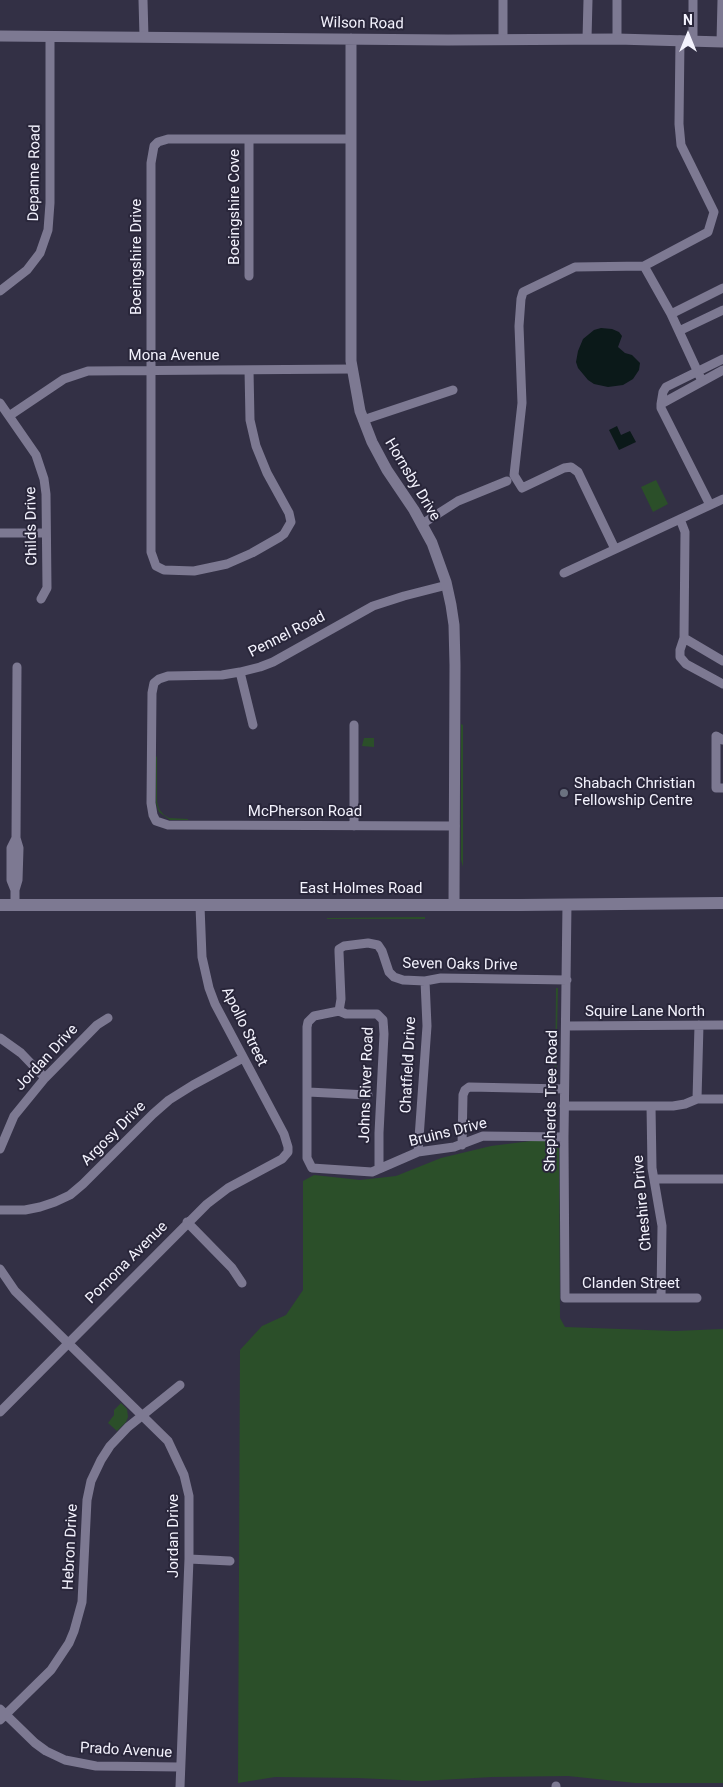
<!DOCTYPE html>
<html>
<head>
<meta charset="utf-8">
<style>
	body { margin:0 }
	#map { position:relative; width:723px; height:1787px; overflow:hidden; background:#333045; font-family:Roboto,sans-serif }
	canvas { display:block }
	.north { position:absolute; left:663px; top:10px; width:50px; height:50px; -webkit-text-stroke:4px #29263a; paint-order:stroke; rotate:0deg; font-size:14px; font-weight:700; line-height:20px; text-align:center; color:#f3f2fd }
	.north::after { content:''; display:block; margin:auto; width:18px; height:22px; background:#f3f2fd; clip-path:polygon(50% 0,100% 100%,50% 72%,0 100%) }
</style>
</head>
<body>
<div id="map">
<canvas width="723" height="1787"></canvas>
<div class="north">N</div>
</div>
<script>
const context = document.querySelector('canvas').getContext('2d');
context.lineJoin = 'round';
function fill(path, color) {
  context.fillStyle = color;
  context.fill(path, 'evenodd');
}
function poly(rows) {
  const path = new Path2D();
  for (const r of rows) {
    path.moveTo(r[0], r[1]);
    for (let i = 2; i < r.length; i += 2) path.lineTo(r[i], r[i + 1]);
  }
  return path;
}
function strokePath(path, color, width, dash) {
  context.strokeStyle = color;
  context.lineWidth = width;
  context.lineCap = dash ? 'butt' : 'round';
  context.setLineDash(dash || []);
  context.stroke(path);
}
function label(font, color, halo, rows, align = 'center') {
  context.font = font + ' Roboto,sans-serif';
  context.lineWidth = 4;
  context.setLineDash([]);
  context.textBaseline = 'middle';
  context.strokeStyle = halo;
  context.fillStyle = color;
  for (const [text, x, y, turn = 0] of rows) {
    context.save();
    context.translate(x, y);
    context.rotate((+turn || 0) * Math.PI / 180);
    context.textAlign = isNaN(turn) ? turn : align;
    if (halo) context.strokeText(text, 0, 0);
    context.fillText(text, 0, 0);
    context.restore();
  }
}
fill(poly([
	[656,480,668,504,653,512,641,487],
	[461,724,463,725,463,867,461,860],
	[364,738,374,738,374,747,362,746],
	[156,756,157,757,157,802,159,809,164,815,169,818,188,819,188,820,170,820,159,812,156,803],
	[425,917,425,919,327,919,327,918],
	[556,988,558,988,556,1082,555,1082],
	[539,1140,559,1143,560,1318,565,1327,675,1331,723,1329,723,1783,635,1783,568,1776,492,1777,422,1781,358,1778,275,1777,238,1783,240,1350,262,1326,286,1315,303,1290,303,1181,314,1175,360,1180,396,1176,441,1158,491,1146],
	[121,1403,127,1409,128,1417,126,1422,117,1431,108,1423,114,1415,114,1410]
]), '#2b4f29');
fill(poly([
	[601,328,612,329,619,332,622,336,618,347,625,353,632,355,640,363,639,370,633,379,623,385,608,387,594,384,588,380,578,368,576,362,578,351,583,339,594,330],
	[617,426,621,435,630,431,636,442,619,450,609,430]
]), '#0b1919');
strokePath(poly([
	[143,0,144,37],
	[503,0,503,40],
	[693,0,693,41],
	[587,39,588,0],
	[617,39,617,0],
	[721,42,722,0],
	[644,266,671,314,702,381],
	[249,276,249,139],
	[0,291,27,270,40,253,48,230,50,203,50,36],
	[671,314,723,288],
	[679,331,723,310],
	[249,370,250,420,256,446,267,473,289,513,291,522,284,534,280,537,252,553,227,564,194,571,164,570,156,566,151,552,151,163,154,146,158,142,168,139,351,139],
	[0,403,36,455,44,479,46,494,47,588,41,599],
	[661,404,723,370],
	[9,416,64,379,88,371,352,369],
	[363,420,453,390],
	[710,505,661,408,661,404,663,392,666,387,723,359],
	[680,519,685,532,684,638,723,661],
	[422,524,458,501,507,481],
	[0,533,46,533],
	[615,549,578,472,571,467,564,468,522,488,514,475,522,403,519,326,521,299,523,292,575,267,644,266,708,232,714,212,681,145,679,124,680,40],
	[564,573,723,499],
	[447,585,404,596,373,606,273,662,260,667,240,672,222,675,168,676,159,679,154,683,152,693,151,803,153,815,156,821,168,825,455,826],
	[684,638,680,650,680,657,686,664,723,684],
	[240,672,253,725],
	[354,725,354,826],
	[723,740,716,736,716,788,723,788],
	[15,890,11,880,11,848,16,838],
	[567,904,564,1137,565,1298,697,1298],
	[15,905,15,890,18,880,19,848,16,838,17,667],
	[339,1011,346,1014,377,1014,383,1020,384,1034,379,1133,379,1169],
	[566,1026,723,1025],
	[0,1038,21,1053,45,1078],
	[308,1092,368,1095],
	[697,1099,699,1025],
	[564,1106,673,1106,685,1104,697,1099,723,1099],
	[651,1106,652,1168,662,1226,661,1297],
	[564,1137,483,1136,454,1147,418,1152,372,1172,312,1168,307,1158,307,1027,308,1022,314,1016,339,1011,341,999,339,952,339,949,344,946,368,943,378,945,382,951,389,972,394,977,403,980,425,981,441,978,567,980],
	[462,1145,463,1095,465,1090,469,1087,564,1089],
	[0,1149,14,1116,45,1078,97,1025,108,1018],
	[418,1152,427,1026,425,981],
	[654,1179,723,1179],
	[0,1210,25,1210,40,1207,55,1202,70,1195,83,1184,153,1114,169,1100,193,1085,243,1058],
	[187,1222,232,1268,242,1283],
	[0,1269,15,1291,168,1441,184,1475,189,1496,189,1559,180,1787],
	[0,1412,207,1204,228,1188,282,1159,288,1152,288,1147,284,1134,215,1004,209,988,202,957,200,906],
	[189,1559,230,1561],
	[0,1709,35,1743,46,1751,65,1760,96,1766,180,1767],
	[0,1720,51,1670,69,1643,74,1631,82,1602,87,1500,91,1481,101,1460,110,1446,128,1427,180,1385],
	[556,1786,556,1787]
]), '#7d7992', 9);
strokePath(poly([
	[0,36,448,40,617,39,723,42],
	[351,39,351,361,360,411,372,442,387,470,414,510,432,543,446,582,451,605,454,625,455,665,454,905]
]), '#7d7992', 11);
strokePath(poly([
	[0,905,520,905,723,903]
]), '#7d7992', 12);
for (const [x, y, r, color] of [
	[564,793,5,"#6b7280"]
]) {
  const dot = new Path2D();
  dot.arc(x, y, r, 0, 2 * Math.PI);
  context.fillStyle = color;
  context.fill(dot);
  strokePath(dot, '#29263a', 2);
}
label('15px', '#f3f2fd', '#29263a', [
	["Wilson Road",362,24,1],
	["Depanne Road",35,173,-89],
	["Boeingshire Cove",235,207,-90],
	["Boeingshire Drive",137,257,-90],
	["Mona Avenue",174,356],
	["Hornsby Drive",412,480,59],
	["Childs Drive",32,526,-91],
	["Pennel Road",287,635,-27],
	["McPherson Road",305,812],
	["East Holmes Road",361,889],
	["Seven Oaks Drive",460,965,1],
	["Squire Lane North",645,1012],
	["Apollo Street",244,1027,64],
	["Jordan Drive",47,1058,-47],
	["Chatfield Drive",409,1065,-87],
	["Johns River Road",367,1085,-88],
	["Shepherds Tree Road",552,1101,-89],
	["Bruins Drive",448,1133,-14],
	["Argosy Drive",114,1134,-45],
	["Cheshire Drive",643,1203,-95],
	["Pomona Avenue",127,1263,-45],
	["Clanden Street",631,1284],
	["Jordan Drive",174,1536,-90],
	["Hebron Drive",71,1547,-87],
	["Prado Avenue",126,1751,3]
]);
label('15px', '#f3f2fd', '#29263a', [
	["Shabach Christian",574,784],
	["Fellowship Centre",574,801]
], 'left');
</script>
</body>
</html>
